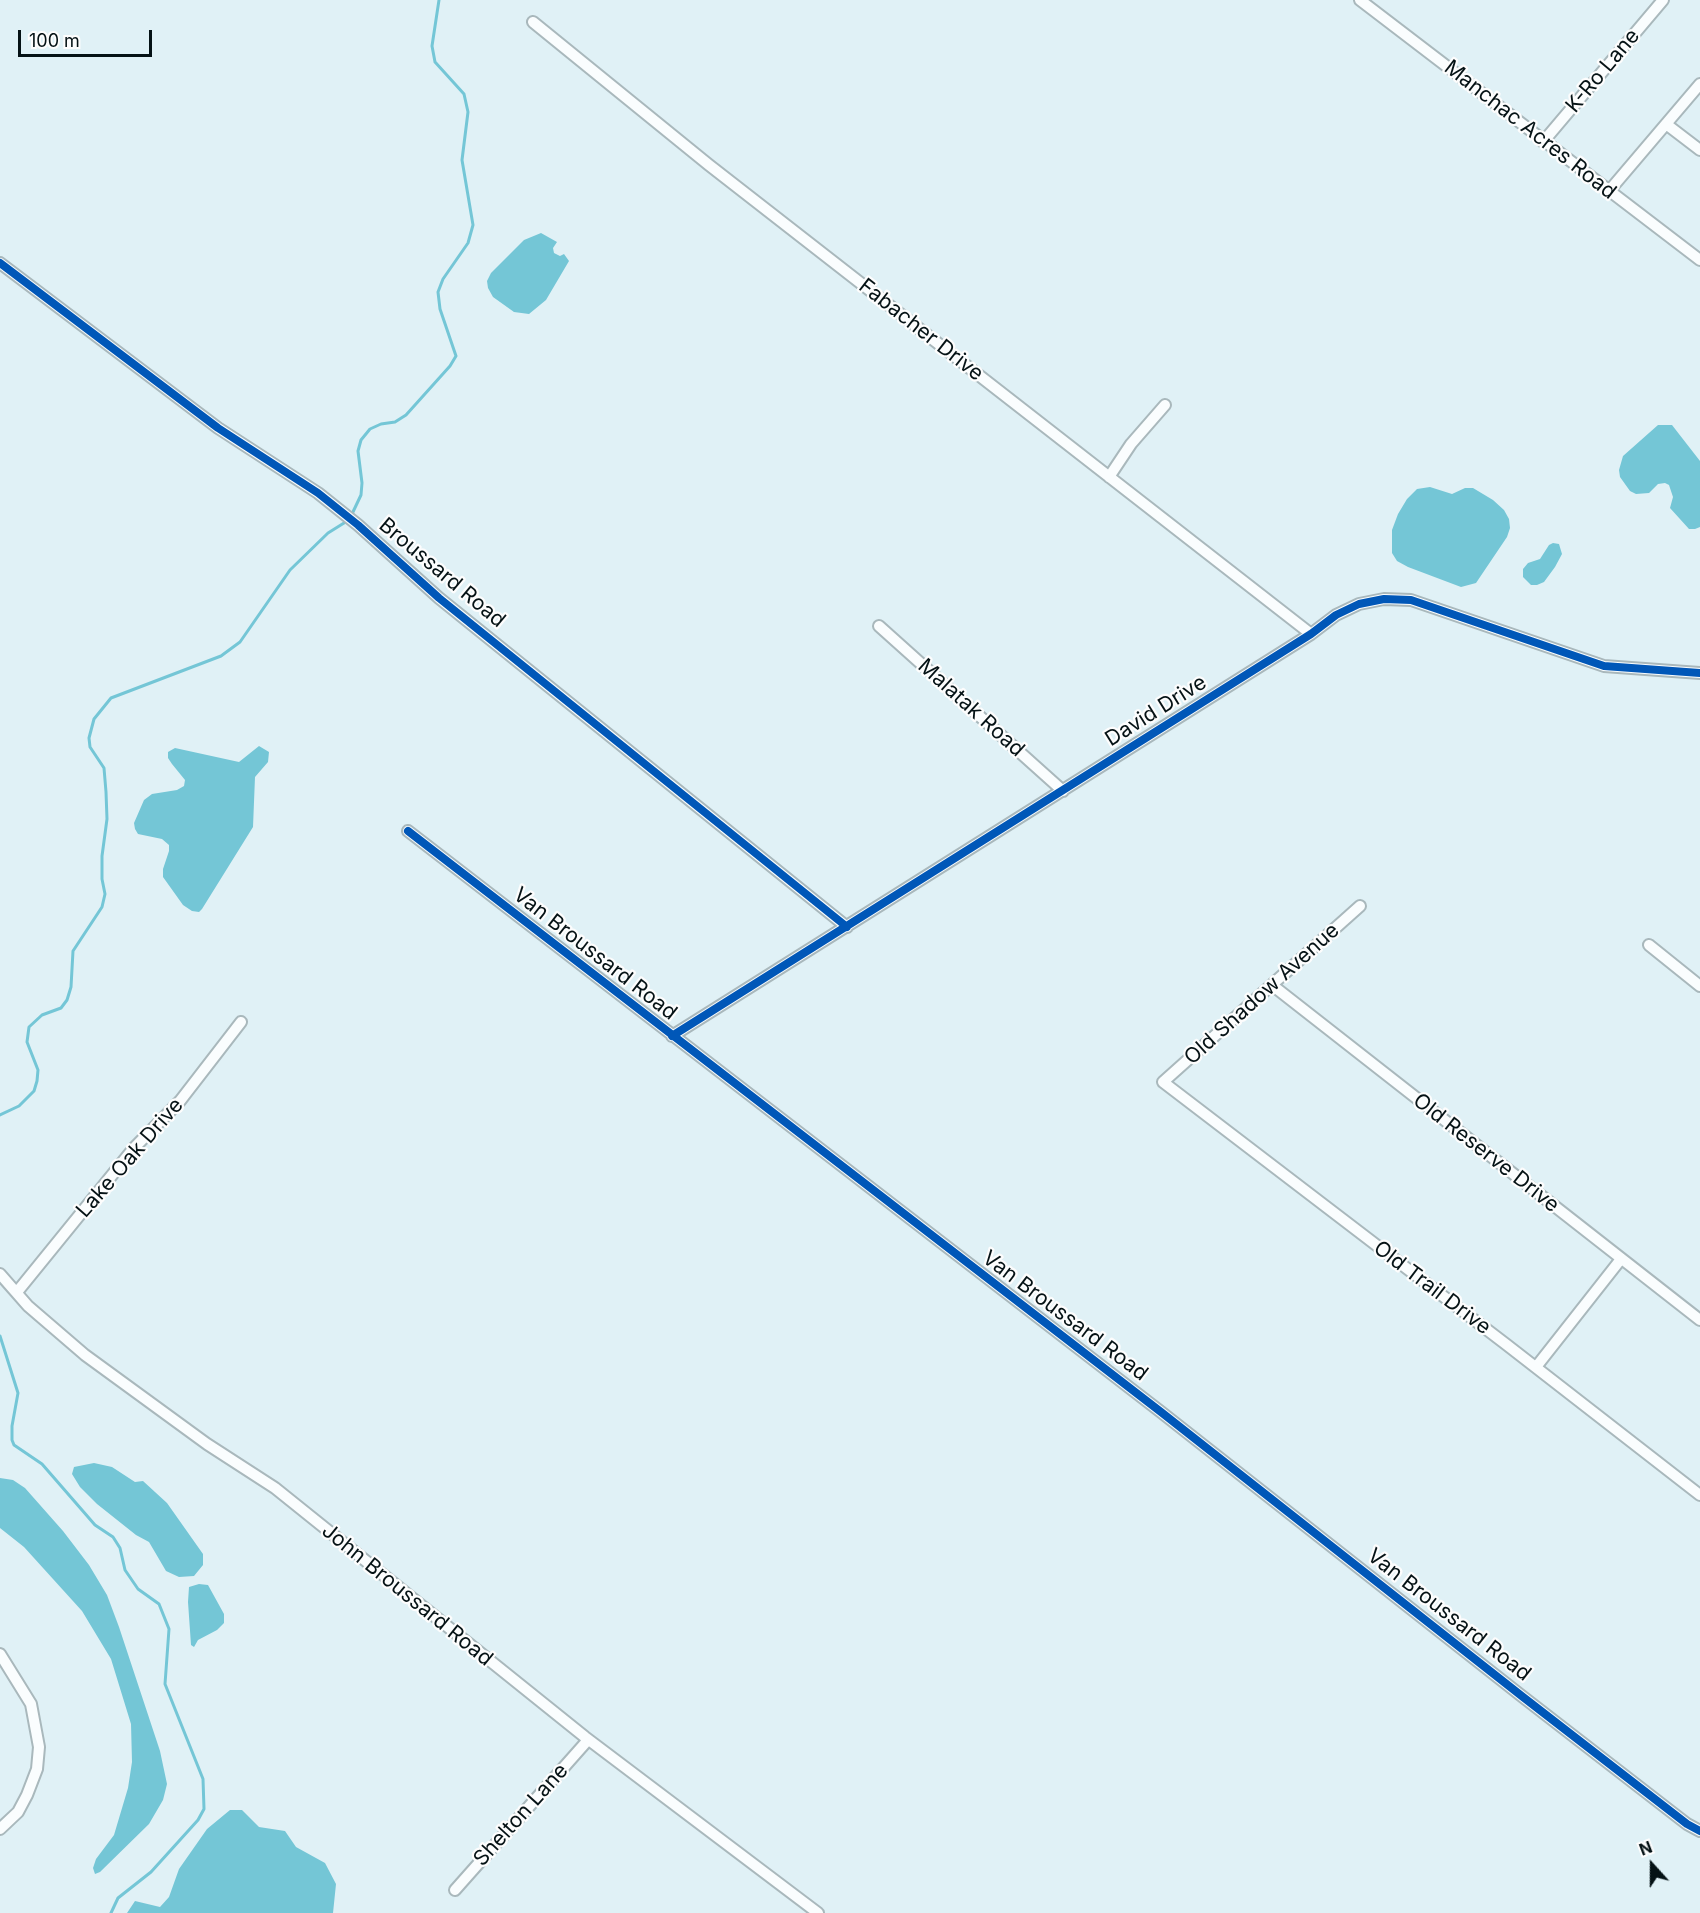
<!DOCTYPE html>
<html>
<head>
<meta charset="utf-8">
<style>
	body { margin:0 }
	#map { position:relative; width:1700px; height:1913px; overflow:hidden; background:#e0f1f6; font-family:Inter,sans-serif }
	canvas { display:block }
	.north { position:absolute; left:1622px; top:1835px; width:60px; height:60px; -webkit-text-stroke:4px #fdfdfd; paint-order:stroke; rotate:339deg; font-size:16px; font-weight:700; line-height:24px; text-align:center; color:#051215 }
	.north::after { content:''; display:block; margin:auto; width:21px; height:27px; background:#051215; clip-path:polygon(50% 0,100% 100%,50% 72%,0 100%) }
	.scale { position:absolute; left:18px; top:30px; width:134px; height:27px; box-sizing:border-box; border:3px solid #051215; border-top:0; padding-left:8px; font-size:18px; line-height:21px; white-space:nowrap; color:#051215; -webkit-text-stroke:4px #fdfdfd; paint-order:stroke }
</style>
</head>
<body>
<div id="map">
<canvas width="1700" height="1913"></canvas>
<div class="north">N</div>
<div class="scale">100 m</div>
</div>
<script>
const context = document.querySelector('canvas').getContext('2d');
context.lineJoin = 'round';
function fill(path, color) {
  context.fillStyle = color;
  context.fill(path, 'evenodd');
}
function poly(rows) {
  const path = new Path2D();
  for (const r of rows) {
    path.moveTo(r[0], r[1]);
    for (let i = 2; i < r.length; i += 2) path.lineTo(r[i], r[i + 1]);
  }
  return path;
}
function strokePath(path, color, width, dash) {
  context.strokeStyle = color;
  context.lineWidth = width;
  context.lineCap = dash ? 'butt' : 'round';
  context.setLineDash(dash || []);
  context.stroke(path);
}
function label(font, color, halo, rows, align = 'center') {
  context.font = font + ' Inter,sans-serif';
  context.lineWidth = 4.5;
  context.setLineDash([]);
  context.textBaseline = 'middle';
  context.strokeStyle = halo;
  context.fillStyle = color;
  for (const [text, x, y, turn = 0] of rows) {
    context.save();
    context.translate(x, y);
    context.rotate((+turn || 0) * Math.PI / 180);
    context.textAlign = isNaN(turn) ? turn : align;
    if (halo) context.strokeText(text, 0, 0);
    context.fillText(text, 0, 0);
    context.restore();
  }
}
fill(poly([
	[541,233,557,242,553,248,554,253,560,256,564,254,569,261,546,300,529,314,514,312,493,297,488,288,487,281,491,273,524,240],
	[1658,425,1672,425,1700,461,1700,527,1695,529,1689,529,1670,508,1673,497,1669,485,1665,483,1658,484,1649,493,1636,494,1630,491,1620,477,1619,470,1623,456],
	[1430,487,1452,494,1465,488,1473,488,1493,500,1504,510,1509,519,1510,528,1507,537,1476,583,1461,587,1408,567,1397,561,1392,553,1392,530,1398,514,1407,499,1417,489],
	[1553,543,1559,544,1562,554,1555,567,1544,582,1537,585,1531,585,1523,577,1523,569,1528,563,1540,559,1549,545],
	[259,746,269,752,268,762,255,777,253,827,202,909,199,912,192,911,183,905,163,877,163,869,169,851,169,845,162,839,138,834,135,829,134,823,144,800,152,794,177,790,184,786,185,780,172,764,168,758,168,752,175,748,239,762],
	[94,1463,112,1467,135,1482,143,1481,167,1503,203,1554,203,1565,194,1576,179,1577,166,1571,149,1542,136,1535,97,1504,80,1487,72,1474,74,1467],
	[0,1478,13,1480,25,1488,63,1531,89,1565,107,1595,119,1627,160,1751,167,1784,163,1800,149,1824,100,1872,95,1874,93,1868,96,1859,114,1835,128,1788,132,1762,131,1724,111,1659,82,1611,24,1547,0,1528],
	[199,1584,208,1585,224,1614,224,1623,217,1630,198,1640,194,1647,191,1645,188,1602,189,1587],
	[230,1810,242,1810,259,1827,285,1831,296,1847,325,1863,336,1884,333,1913,127,1913,135,1901,160,1907,169,1897,179,1869,207,1829]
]), '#74c6d6');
strokePath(poly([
	[0,1115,19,1106,34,1091,37,1081,38,1070,27,1042,29,1027,42,1015,61,1008,67,1000,71,987,73,951,102,907,105,894,102,879,102,856,107,819,106,792,104,768,90,747,89,738,94,719,111,698,221,656,240,642,290,570,328,533,344,523,352,514,361,495,362,483,358,451,361,440,370,429,381,424,395,422,406,415,450,366,456,356,440,309,438,292,443,279,468,243,473,225,462,160,468,112,464,94,435,62,432,46,439,0],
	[0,1336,18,1393,12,1426,12,1440,14,1445,42,1464,95,1525,113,1537,120,1548,125,1570,138,1589,159,1604,169,1629,165,1684,203,1779,204,1809,198,1820,151,1872,118,1898,111,1913]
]), '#74c6d6', 3);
const minor = poly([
	[1360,0,1700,260],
	[533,22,709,165,1311,634],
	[1666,124,1700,150],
	[1543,142,1663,0],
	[1609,191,1700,84],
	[0,263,218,428,318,493,358,525,439,598,847,927],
	[1109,477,1131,444,1165,405],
	[879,626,1063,791],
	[408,831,1161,1412,1523,1697,1687,1824,1700,1831],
	[1360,906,1163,1082,1507,1345,1700,1495],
	[1649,945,1700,986],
	[1272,985,1700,1320],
	[672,1036,1311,634,1336,615,1359,604,1384,599,1411,600,1604,666,1700,673],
	[0,1274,28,1306,85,1355,207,1444,275,1488,585,1737,818,1913],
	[17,1292,134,1148,180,1101,241,1022],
	[1536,1367,1621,1259],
	[0,1654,31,1704,39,1747,37,1769,27,1795,18,1812,0,1829],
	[455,1890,588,1740]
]);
strokePath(minor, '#a9b8bc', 14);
strokePath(minor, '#fafdfe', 10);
strokePath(poly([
	[0,263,218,428,318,493,358,525,439,598,847,927],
	[408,831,1161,1412,1523,1697,1687,1824,1700,1831],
	[672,1036,1311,634,1336,615,1359,604,1384,599,1411,600,1604,666,1700,673]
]), '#0057b8', 8);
label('21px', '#051215', '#fdfdfd', [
	["K-Ro Lane",1603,71,-50],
	["Manchac Acres Road",1530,130,38],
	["Fabacher Drive",921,330,38],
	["Broussard Road",442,573,40],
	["Malatak Road",971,708,42],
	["David Drive",1156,711,-32],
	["Van Broussard Road",595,954,38],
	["Old Shadow Avenue",1262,994,-42],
	["Old Reserve Drive",1486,1153,38],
	["Lake Oak Drive",130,1158,-49],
	["Old Trail Drive",1432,1288,37],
	["Van Broussard Road",1065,1316,37],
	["John Broussard Road",407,1595,39],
	["Van Broussard Road",1449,1615,38],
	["Shelton Lane",521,1815,-48]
]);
</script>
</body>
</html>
